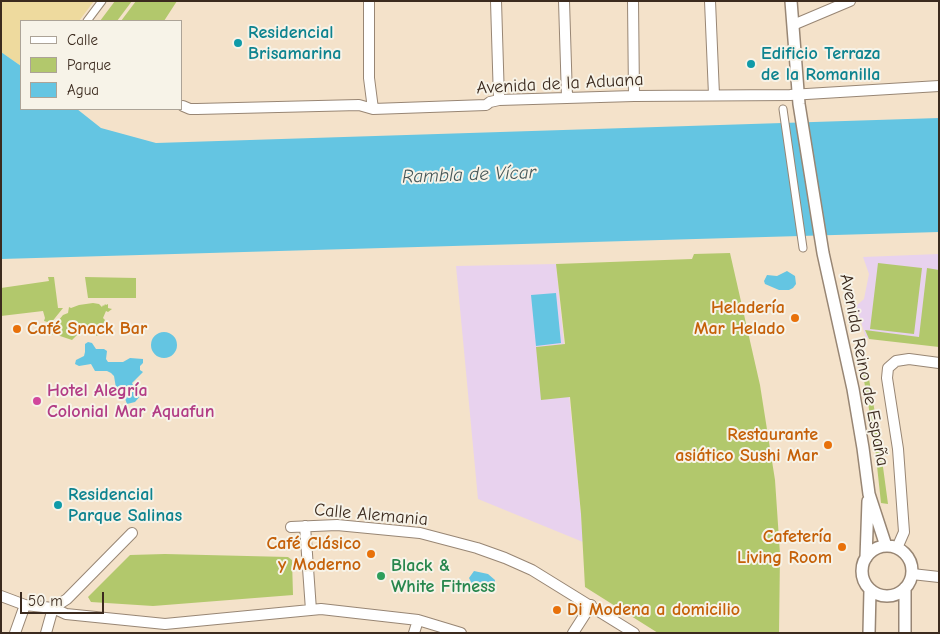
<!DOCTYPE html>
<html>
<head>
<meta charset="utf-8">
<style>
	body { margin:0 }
	#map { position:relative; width:940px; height:634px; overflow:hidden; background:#f4e2ca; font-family:"Comic Neue",sans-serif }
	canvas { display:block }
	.frame { position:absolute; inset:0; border:2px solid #3b2a1e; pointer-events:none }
	.legend { position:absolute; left:20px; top:20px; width:162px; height:90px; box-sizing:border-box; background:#f7f3e8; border:1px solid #aca397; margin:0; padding:6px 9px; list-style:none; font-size:15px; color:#3b2a1e }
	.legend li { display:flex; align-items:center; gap:10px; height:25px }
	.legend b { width:25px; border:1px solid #aca397 }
	.scale { position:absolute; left:20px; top:592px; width:84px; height:22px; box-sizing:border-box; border:2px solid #3b2a1e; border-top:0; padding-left:6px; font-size:15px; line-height:18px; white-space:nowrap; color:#3b2a1e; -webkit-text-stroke:4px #f7f3e8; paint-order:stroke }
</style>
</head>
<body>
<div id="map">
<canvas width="940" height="634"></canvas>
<div class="frame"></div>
<ul class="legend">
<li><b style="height:6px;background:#fff"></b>Calle</li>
<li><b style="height:14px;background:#b2c86c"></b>Parque</li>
<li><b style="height:14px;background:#64c5e2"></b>Agua</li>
</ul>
<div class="scale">50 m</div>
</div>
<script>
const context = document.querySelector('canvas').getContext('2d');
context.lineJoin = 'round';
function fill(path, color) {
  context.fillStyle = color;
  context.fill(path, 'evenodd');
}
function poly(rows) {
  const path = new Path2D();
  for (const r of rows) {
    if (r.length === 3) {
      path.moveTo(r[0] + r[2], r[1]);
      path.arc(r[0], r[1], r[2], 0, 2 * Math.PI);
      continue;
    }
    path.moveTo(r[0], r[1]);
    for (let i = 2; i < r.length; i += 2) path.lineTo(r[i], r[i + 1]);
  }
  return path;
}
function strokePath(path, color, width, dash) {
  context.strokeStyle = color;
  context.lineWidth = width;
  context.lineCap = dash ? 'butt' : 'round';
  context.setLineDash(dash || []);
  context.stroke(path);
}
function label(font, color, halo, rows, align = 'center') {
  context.font = font + ' "Comic Neue",sans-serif';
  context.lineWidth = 4;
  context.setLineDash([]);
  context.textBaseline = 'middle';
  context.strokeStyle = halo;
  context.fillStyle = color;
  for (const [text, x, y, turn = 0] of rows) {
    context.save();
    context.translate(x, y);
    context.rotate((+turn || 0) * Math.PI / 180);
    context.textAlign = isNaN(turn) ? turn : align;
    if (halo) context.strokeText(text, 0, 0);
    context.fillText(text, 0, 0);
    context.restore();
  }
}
fill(poly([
	[939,254,939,346,866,338,856,306,864,299,869,274,863,257],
	[556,264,581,514,583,542,478,499,456,266]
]), '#e8d2ee');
fill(poly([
	[115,1,132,1,117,21,100,21],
	[136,1,177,1,164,21,121,21],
	[730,253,760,385,775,480,780,554,779,633,658,633,585,587,581,514,570,397,541,400,536,347,565,344,556,264,692,259,694,254],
	[878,263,922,268,914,334,870,329],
	[927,268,939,270,939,347,869,339,865,330,919,337],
	[48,277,54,277,58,308,63,308,51,323,44,321,45,318,43,311,1,316,1,288,49,281],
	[85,277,136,278,136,298,88,298],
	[93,303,99,304,102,307,103,305,104,306,105,304,106,305,108,304,108,308,112,309,108,312,106,311,103,318,105,320,97,336,90,331,78,334,72,340,54,334,50,335,49,332,63,315,68,313,69,307,71,308,79,305],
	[863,345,878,430,888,504,881,503,874,438,858,346],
	[165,554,288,557,292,560,293,595,153,606,91,602,88,597,130,555]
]), '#b2c86c');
fill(poly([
	[1,1,94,1,79,21,21,21,21,66,1,52]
]), '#eeda9e');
fill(poly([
	[1,52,21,66,21,109,77,109,101,128,156,143,939,118,939,232,1,259],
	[787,271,795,276,796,284,793,288,789,290,779,290,765,284,764,281,767,275,777,276],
	[556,293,561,343,536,346,531,295],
	[164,345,13],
	[88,342,92,343,96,349,104,349,107,351,106,359,108,362,123,362,130,358,143,359,143,363,140,366,140,370,143,372,132,383,134,387,143,393,135,402,127,404,123,393,116,388,114,376,111,373,107,371,95,371,91,364,79,366,75,364,76,360,84,356,85,352,85,344],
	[474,571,488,574,495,580,495,584,492,586,485,583,476,585,472,584,469,578]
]), '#64c5e2');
const pedestrian = poly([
	[87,21,102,1],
	[783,109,803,248]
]);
const minor = poly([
	[369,1,369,78,373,109],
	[496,1,499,100],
	[564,1,567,98],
	[633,1,634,96],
	[710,1,714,95],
	[793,25,850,1],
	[183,106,190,109,197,109,359,105,373,109,486,105,490,102,499,100,634,96,790,95,939,86],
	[305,526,311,610],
	[291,527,337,525,420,533,477,548,505,558,532,570,634,633],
	[897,548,904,532,898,449,887,378,888,368,896,361,909,359,939,363],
	[912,574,939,577],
	[1,596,25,605,53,608,66,614,165,624,321,609,418,620,461,633],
	[15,633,25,605],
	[46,633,53,608,67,599,132,533],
	[414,633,418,620],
	[573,633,591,605]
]);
const tertiary = poly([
	[791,1,799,104,823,253,853,389,863,448,869,494,886,546],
	[887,571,25],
	[866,558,868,501],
	[869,633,870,590],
	[905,633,905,588]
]);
strokePath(pedestrian, '#988674', 9);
strokePath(minor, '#988674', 12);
strokePath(tertiary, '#988674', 14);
strokePath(pedestrian, '#fff', 7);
strokePath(minor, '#fff', 10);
strokePath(tertiary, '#fff', 11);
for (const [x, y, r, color] of [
	[238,43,5,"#0f9aa8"],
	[751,64,5,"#0f9aa8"],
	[795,318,5,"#e8710a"],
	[17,329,5,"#e8710a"],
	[37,401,5,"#d1479c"],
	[828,445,5,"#e8710a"],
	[58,505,5,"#0f9aa8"],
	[842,547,5,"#e8710a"],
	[371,554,5,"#e8710a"],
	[381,576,5,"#2e9e5b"],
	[557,610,5,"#e8710a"]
]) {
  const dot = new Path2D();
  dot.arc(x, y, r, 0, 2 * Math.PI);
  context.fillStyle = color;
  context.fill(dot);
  strokePath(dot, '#f7f3e8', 2);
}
label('bold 18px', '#0d838f', '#f7f3e8', [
	["Residencial",248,33],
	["Brisamarina",248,54],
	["Edificio Terraza",761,54],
	["de la Romanilla",761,75],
	["Residencial",68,495],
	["Parque Salinas",68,516]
], 'left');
label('18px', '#3b2a1e', '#f7f3e8', [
	["Avenida de la Aduana",560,84,-3],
	["Avenida Reino de España",864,370,79],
	["Calle Alemania",371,515,5]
]);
label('bold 18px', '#c56008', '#f7f3e8', [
	["Heladería",785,308],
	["Mar Helado",785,329],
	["Café Snack Bar",27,329,"left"],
	["Restaurante",818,435],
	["asiático Sushi Mar",818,456],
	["Cafetería",832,537],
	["Living Room",832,558],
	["Café Clásico",361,544],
	["y Moderno",361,565],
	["Di Modena a domicilio",567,610,"left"]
], 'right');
label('bold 18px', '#b23c85', '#f7f3e8', [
	["Hotel Alegría",47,391],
	["Colonial Mar Aquafun",47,412]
], 'left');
label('bold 18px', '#27864d', '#f7f3e8', [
	["Black &",391,566],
	["White Fitness",391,587]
], 'left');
label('italic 19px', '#475859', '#f7f3e8', [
	["Rambla de Vícar",469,175,-2]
]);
</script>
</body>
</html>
